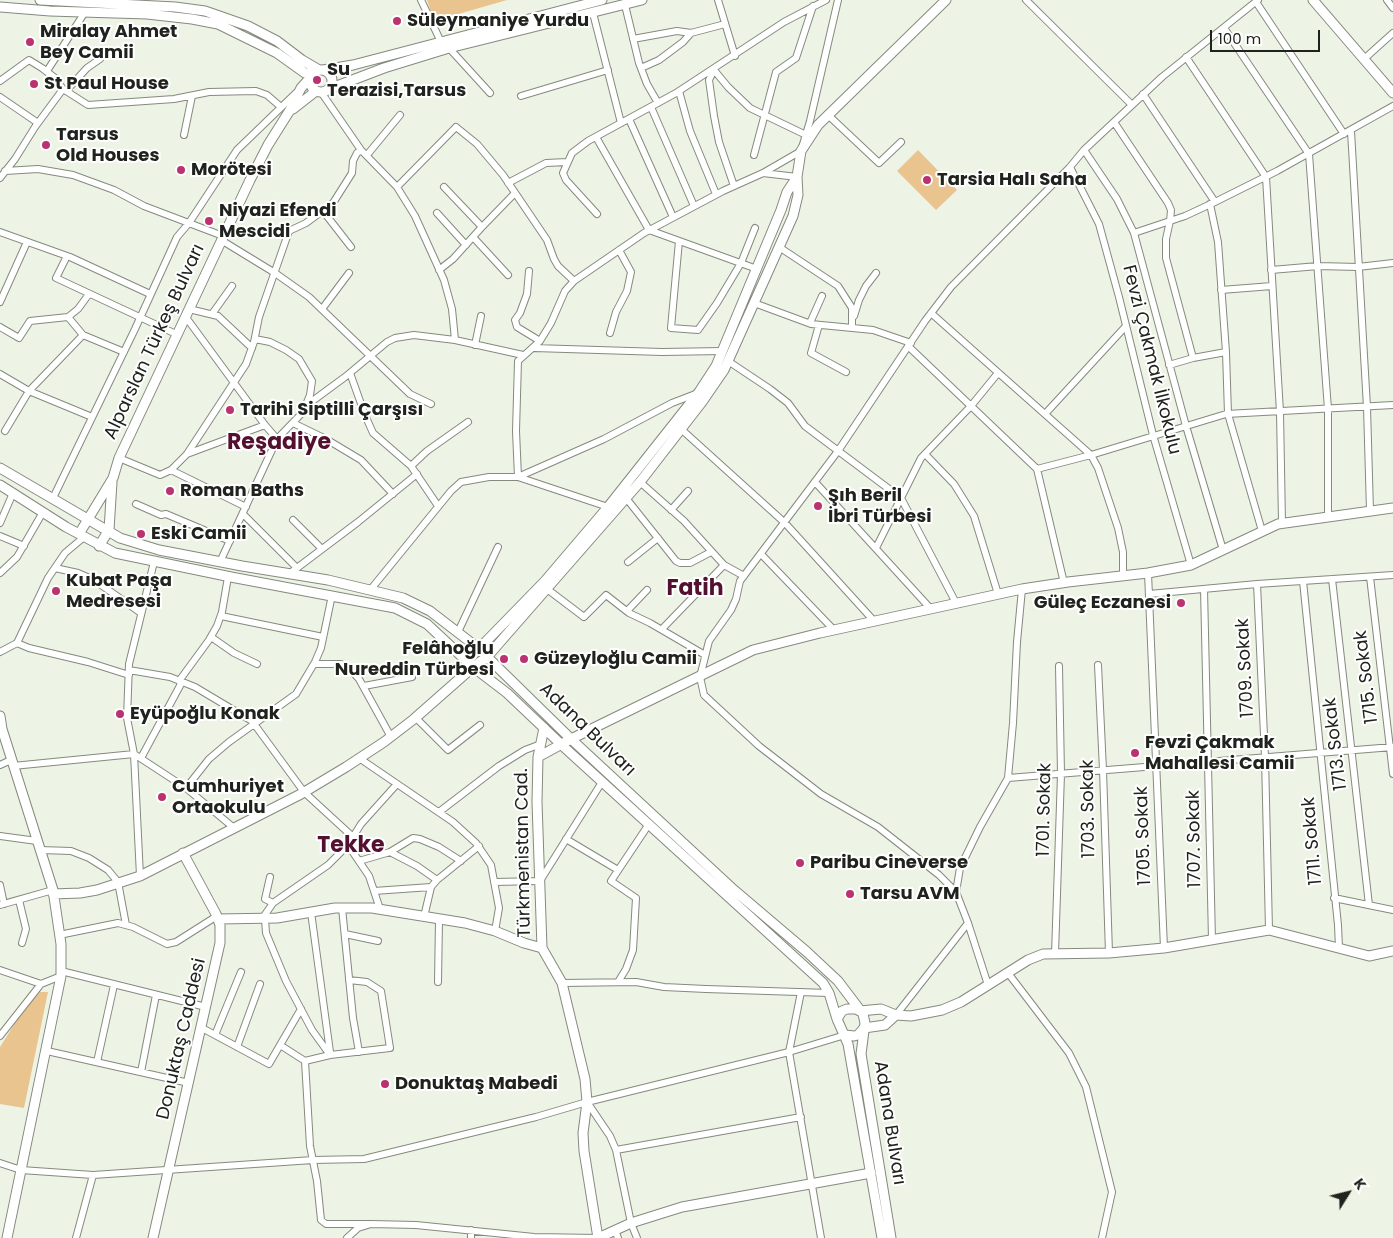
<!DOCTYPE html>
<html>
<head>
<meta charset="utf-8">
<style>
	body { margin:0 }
	#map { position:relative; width:1393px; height:1238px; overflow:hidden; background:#edf4e6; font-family:Poppins,sans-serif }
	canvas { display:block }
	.north { position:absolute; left:1323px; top:1168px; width:50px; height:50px; -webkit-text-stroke:4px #fff; paint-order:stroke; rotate:54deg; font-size:14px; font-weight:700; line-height:20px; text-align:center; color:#20221d }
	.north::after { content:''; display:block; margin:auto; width:18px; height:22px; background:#20221d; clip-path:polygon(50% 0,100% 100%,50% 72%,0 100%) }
	.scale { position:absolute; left:1210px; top:30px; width:110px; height:22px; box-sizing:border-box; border:2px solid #20221d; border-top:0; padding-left:6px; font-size:15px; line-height:18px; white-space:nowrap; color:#20221d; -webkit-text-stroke:4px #fff; paint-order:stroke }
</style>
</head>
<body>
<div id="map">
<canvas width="1393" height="1238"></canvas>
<div class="north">K</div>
<div class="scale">100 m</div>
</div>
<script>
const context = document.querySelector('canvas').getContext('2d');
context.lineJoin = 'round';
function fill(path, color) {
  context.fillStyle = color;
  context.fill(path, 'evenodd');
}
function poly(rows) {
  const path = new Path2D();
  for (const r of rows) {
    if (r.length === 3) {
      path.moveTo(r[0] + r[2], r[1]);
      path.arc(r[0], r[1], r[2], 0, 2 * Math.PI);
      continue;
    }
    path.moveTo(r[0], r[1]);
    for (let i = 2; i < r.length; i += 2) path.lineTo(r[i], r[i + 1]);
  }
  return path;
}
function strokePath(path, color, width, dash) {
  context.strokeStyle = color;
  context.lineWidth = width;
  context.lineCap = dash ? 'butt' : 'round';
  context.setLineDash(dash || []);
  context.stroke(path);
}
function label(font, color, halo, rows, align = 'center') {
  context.font = font + ' Poppins,sans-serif';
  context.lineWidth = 4;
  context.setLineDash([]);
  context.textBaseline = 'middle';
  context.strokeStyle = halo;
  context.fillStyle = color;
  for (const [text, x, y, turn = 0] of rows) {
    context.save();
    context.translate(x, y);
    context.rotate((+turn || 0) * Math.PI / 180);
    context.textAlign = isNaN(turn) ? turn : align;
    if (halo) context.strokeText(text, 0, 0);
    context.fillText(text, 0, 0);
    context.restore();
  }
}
fill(poly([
	[427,0,507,0,448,17,433,18],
	[918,150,957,190,936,210,897,171],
	[40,992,48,992,24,1108,0,1104,0,1047,27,1004]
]), '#e9c48f');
const minor = poly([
	[421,0,441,42],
	[718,0,735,56],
	[1026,0,1132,105],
	[1387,0,1393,8],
	[626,1,625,5,639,63,647,84,658,103],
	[1256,2,1344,134],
	[593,13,621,123],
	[1224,28,1309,154,1328,409,1328,517],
	[633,39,677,31,691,33,725,24],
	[449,48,490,93],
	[1186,57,1266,177,1280,412,1282,523],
	[1364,59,1393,33],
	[641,68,659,60,683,42,691,33],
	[47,71,85,12],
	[0,81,29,60,42,68,55,78,63,89,88,105,174,99,209,92,256,91,267,95,281,107],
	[66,91,87,68,100,59],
	[679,91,690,131,716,194],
	[321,92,361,150,397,187,415,216,444,280,452,309,455,340],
	[1143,94,1215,202],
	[521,96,608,70],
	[0,97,38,123],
	[651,107,694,206],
	[828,115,879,163,901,142],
	[629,119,673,217],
	[1114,122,1168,203,1171,210,1170,221,1166,239,1166,258,1193,358],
	[1351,131,1367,407,1370,511],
	[184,135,192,96],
	[596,137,649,230,757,269],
	[1084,150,1117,199,1134,233,1186,426,1223,550],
	[367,155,400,115],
	[754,155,776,72,796,58,813,6],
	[1070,167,1099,224,1119,297,1153,435,1191,565],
	[5,171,38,169,73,175,114,190,144,206,223,236],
	[763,173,797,177],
	[0,178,15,159,35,127,63,89],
	[508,183,546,163,567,162],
	[734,186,719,142,714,116,709,80,714,70,728,87,750,108,806,135],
	[397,187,456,127,477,144,503,175,547,240,554,259,558,266,574,281],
	[444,187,482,227],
	[1210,204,1218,242,1226,352,1228,414,1262,531],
	[323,211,351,247],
	[437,213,466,245],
	[597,214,566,180,563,173,572,153,588,141,676,93,784,22,826,0],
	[0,232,70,257,150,294],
	[1134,233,1185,216,1215,202,1277,171,1393,106],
	[473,237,508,275],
	[221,240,275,273,309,297,410,394,431,404],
	[679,241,671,328,698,330,717,303,741,263,755,228],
	[779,247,838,286,852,308,852,327],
	[67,256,56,278,176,334],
	[439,270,453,259,481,228,515,193],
	[1271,270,1318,266,1358,267,1393,263],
	[529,271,527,294,520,313,515,320,517,327,540,341],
	[1221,290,1272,286],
	[0,302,27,242],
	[754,303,811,324,873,330,911,343],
	[189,309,218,316,252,348],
	[322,309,349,273],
	[931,313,1091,455,1098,468,1118,528,1123,552,1123,576],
	[212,314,232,286],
	[185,316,265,425,277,439],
	[854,316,859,300,866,286,876,273],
	[68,317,83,335,124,352],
	[810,323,822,296],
	[819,325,811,353,846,372],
	[0,327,19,338,30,321,68,317,78,309,89,294],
	[610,333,616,312,627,291,631,272,619,250],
	[475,345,481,316],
	[908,346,1037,469,1064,583],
	[534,348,662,352,723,351],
	[728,361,770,389,788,403,805,426,901,498,956,603],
	[1169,365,1193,358,1226,352],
	[350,373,365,415,373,433,411,466,438,506],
	[0,374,29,391,92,417],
	[698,393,672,403,604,439,518,477,516,431,518,361,540,341,551,323,565,291,574,281,644,233,723,191,763,173,801,151,810,121,838,0],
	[307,405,345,377,387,342,395,338,414,335,455,340,523,355],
	[1045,414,1126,326],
	[293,423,326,439,361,460,393,494],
	[681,429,785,523,874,621],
	[5,431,29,391,83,335],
	[187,454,265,425],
	[925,454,954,484,974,516,998,594],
	[119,458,160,475,171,470,187,454,246,364,254,342,259,317,289,231,306,223,333,203,352,173,353,161,357,153,361,150],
	[411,466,427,451,468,422],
	[1037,469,1091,455,1226,414,1393,405],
	[171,470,246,507],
	[640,482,684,521,724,565,744,576],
	[815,482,930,608],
	[53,498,135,329,177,237,189,223,237,150,296,93],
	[626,498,676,561,680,563,690,563,711,552],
	[136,504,161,515,166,514,230,541],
	[671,510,688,491],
	[243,514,297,568],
	[293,520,322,549],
	[0,523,13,493],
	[0,536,24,546],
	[876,548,921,458,971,406,998,373],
	[761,554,834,630],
	[220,562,277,439,303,412,310,395,312,381,299,359,286,350,270,342,255,339],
	[628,562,658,538],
	[55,568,78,573,94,580,141,613],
	[0,573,17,557,43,512],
	[1148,573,1164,948],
	[289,574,358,522,417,474],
	[1370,577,1393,774],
	[1332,579,1369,905],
	[1303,581,1338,925,1339,948],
	[1257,584,1265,757,1269,930],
	[371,589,451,491,461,482,489,477,518,477,608,507],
	[547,589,584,617,606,595,629,613,650,623,705,655],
	[1204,589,1212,940],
	[1149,594,1257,584,1393,575],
	[627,611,647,590],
	[221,616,323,637],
	[662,629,724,565],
	[458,632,498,547],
	[211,637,234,653,257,664],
	[17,643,29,648,88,662,129,675],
	[0,652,17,643,48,578,65,553,84,537],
	[314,664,341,664,349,668,359,679,391,737],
	[1098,665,1103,770,1109,953],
	[129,670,170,677,195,687,252,721,304,792,353,837],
	[179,681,209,640,217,626,222,612,228,577],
	[364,686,412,677],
	[416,718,448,750,480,725],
	[141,758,182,682],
	[359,758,453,822,476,843,491,865,499,908,495,931],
	[0,765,11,760],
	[13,766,134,754,186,788,234,828],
	[1008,778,1393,747],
	[186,788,209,759,229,742,296,694,315,662,321,648,332,595],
	[439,812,499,766,525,750,541,744],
	[0,836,37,841],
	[566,839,618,870],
	[348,845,369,876,380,909],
	[40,850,71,851,89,858,108,870,118,882,126,925],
	[390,852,417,866,437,880],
	[359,861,390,852,413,838,420,839,439,847,461,861],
	[140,876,134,754,127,718,129,664,154,562],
	[270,877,265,899,273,903],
	[494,882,540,881,602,782],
	[0,885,4,904],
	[374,891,431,887],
	[956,892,939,875,878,827,821,794,759,746,704,695,700,677,709,641,731,610,736,599,740,581,838,451,925,321,951,287,1070,167,1084,150,1162,77,1258,0],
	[1334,898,1393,910],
	[19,900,26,929,22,943],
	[0,905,53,890],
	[342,908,353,1018,359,1052],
	[311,912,330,1052],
	[424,917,431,887,437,880,479,846],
	[262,919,273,903,328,865,348,845,361,824,397,784],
	[265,919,266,933,286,981,312,1030,330,1055],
	[345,934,378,941],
	[59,935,118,923,133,927,167,944,176,942,217,916],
	[1055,954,1061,774,1059,666],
	[0,970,41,984,61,976],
	[61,971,206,1007],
	[1008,973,1069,1053,1086,1087,1112,1192,1102,1238],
	[349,980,367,982,381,991,390,1048,330,1055,305,1061,310,1146,317,1181,321,1220,326,1224,371,1224],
	[438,982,439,919],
	[618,982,626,969,633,950,636,898,611,881,649,824],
	[562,983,636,982,664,987,706,989,829,993],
	[988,985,968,923,956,892,960,868,980,827,1008,778,1013,723,1017,642,1022,589],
	[801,992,789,1052,821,1238],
	[896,1015,968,923],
	[202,1028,269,1064,301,1009],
	[215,1035,241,972],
	[0,1036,41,984],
	[280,1045,305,1061],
	[237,1047,260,984],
	[47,1051,189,1083],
	[97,1062,114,985],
	[141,1072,156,995],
	[587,1102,610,1136,616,1150,631,1223,637,1238],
	[616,1150,801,1117],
	[0,1163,21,1170,93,1175,313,1160,364,1159,536,1117,587,1102,789,1052,845,1035],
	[615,1230,618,1238],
	[76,1238,93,1175],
	[347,1238,358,1228,371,1224,416,1225,534,1237,598,1238],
	[471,1238,471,1230]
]);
const tertiary = poly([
	[1313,0,1393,93],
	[467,661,545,581,608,507,699,392,716,366,781,210,787,192,797,177,801,151,818,125,946,0],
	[0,716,2,729,53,890,61,944,61,976,7,1238],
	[544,728,538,757,537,802,542,948,562,983,585,1079,587,1102,583,1133,584,1151,598,1238],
	[538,757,571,739,753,650,820,633,1022,589,1068,582,1148,573,1191,565,1278,524,1393,508],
	[53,894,80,893,97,890,140,876,301,794,346,767,384,742,414,719,473,667,487,657,640,482,702,402,724,370,793,216,798,195,797,177],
	[218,919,277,918,335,908,372,908,465,923,495,931,524,943,542,948],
	[860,1011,881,1009,896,1015,911,1016,942,1010,961,1002,1028,960,1043,954,1109,953,1164,948,1269,930,1369,956,1393,951],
	[864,1028,885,1025,896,1015],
	[153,1238,220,943,220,925,216,914,183,853],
	[598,1238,631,1223,682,1207,871,1173]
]);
const secondary = poly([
	[40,0,175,7,205,11,248,26,277,41,302,60,319,70],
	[0,7,50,11,147,14,192,19,218,24,277,53,305,73,312,74],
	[321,81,11],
	[323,70,353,65,602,0],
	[329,89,384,68,449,48,642,0],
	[293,109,316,91],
	[0,468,120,538,159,550,242,566,328,580,403,598,430,611,478,648,571,739,734,890,807,952,838,981,863,1014,865,1023,861,1054,891,1238],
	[0,485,66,527,115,553,231,577,395,608,427,624,473,667,507,693,565,748,823,983,829,993,837,1019,848,1044,882,1238],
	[79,534,113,478,119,458,250,180,268,145,290,110,301,88,310,78],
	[99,546,109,530,112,482],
	[837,1019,842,1011,847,1009,856,1009,860,1011],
	[845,1035,854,1036,858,1035,864,1028]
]);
strokePath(minor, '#848a7e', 8);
strokePath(tertiary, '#848a7e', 11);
strokePath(secondary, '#848a7e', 11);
strokePath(minor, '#fff', 6);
strokePath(tertiary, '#fff', 9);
strokePath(secondary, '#fff', 9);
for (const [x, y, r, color] of [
	[397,21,5,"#ba326f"],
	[30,42,5,"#ba326f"],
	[317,80,5,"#ba326f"],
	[34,84,5,"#ba326f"],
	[46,145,5,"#ba326f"],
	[181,170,5,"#ba326f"],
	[927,180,5,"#ba326f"],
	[209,221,5,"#ba326f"],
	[230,410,5,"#ba326f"],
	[170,491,5,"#ba326f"],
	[818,506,5,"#ba326f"],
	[141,534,5,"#ba326f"],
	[56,591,5,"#ba326f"],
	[1181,603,5,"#ba326f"],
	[504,659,5,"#ba326f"],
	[524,659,5,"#ba326f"],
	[120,714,5,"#ba326f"],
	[1135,753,5,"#ba326f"],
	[162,797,5,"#ba326f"],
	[800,863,5,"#ba326f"],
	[850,894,5,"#ba326f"],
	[385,1084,5,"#ba326f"]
]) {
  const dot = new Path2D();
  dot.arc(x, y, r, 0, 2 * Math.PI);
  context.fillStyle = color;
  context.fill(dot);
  strokePath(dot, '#fff', 2);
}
label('bold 18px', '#20221d', '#fff', [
	["Süleymaniye Yurdu",407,21],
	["Miralay Ahmet",40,32],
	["Bey Camii",40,53],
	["Su",327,70],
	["Terazisi,Tarsus",327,91],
	["St Paul House",44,84],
	["Tarsus",56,135],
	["Old Houses",56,156],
	["Morötesi",191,170],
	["Tarsia Halı Saha",937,180],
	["Niyazi Efendi",219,211],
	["Mescidi",219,232],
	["Tarihi Siptilli Çarşısı",240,410],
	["Roman Baths",180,491],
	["Şıh Beril",828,496],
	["İbri Türbesi",828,517],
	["Eski Camii",151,534],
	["Kubat Paşa",66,581],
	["Medresesi",66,602],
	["Güleç Eczanesi",1171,603,"right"],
	["Felâhoğlu",494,649,"right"],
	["Nureddin Türbesi",494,670,"right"],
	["Güzeyloğlu Camii",534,659],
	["Eyüpoğlu Konak",130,714],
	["Fevzi Çakmak",1145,743],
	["Mahallesi Camii",1145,764],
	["Cumhuriyet",172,787],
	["Ortaokulu",172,808],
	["Paribu Cineverse",810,863],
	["Tarsu AVM",860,894],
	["Donuktaş Mabedi",395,1084]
], 'left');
label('18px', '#20221d', '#fff', [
	["Alparslan Türkeş Bulvarı",155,342,-65],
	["Fevzi Çakmak İlkokulu",1151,360,76],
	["1709. Sokak",1246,668,-93],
	["1715. Sokak",1367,677,-97],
	["Adana Bulvarı",587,730,44],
	["1713. Sokak",1336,744,-97],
	["1703. Sokak",1089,809,-91],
	["1701. Sokak",1045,810,-89],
	["1705. Sokak",1144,836,-92],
	["1707. Sokak",1195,839,-91],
	["1711. Sokak",1313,841,-95],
	["Türkmenistan Cad.",524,853,-91],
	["Donuktaş Caddesi",182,1039,-77],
	["Adana Bulvarı",889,1123,81]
]);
label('bold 22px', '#53112f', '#fff', [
	["Reşadiye",279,443],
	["Fatih",695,589],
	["Tekke",351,846]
]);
</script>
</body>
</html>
